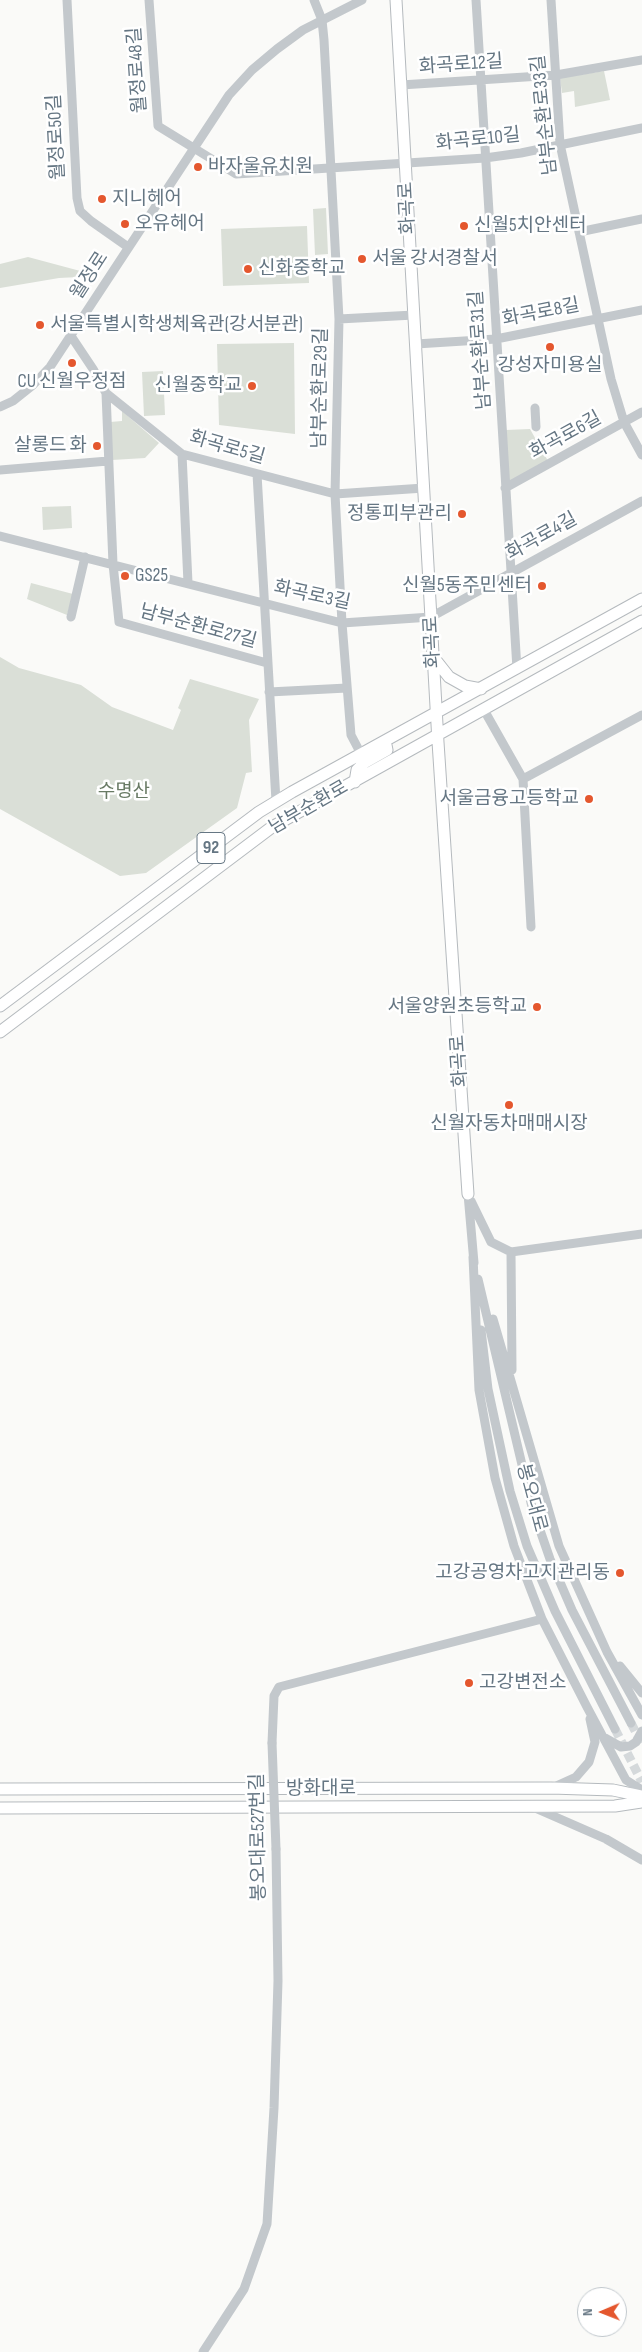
<!DOCTYPE html>
<html>
<head>
<meta charset="utf-8">
<style>
	body { margin:0 }
	#map { position:relative; width:642px; height:2352px; overflow:hidden; background:#fafaf8; font-family:"Sofia Sans Condensed",sans-serif }
	canvas { display:block }
	.north { position:absolute; left:577px; top:2287px; width:50px; height:50px; box-sizing:border-box; background:#fff; border:1px solid #c1c8cd; border-radius:50%; rotate:269deg; font-size:14px; font-weight:700; line-height:20px; text-align:center; color:#657683 }
	.north::after { content:''; display:block; margin:auto; width:18px; height:22px; background:#e4572e; clip-path:polygon(50% 0,100% 100%,50% 72%,0 100%) }
</style>
</head>
<body>
<div id="map">
<canvas width="642" height="2352"></canvas>
<div class="north">N</div>
</div>
<script>
const context = document.querySelector('canvas').getContext('2d');
context.lineJoin = 'round';
function fill(path, color) {
  context.fillStyle = color;
  context.fill(path, 'evenodd');
}
function poly(rows) {
  const path = new Path2D();
  for (const r of rows) {
    path.moveTo(r[0], r[1]);
    for (let i = 2; i < r.length; i += 2) path.lineTo(r[i], r[i + 1]);
  }
  return path;
}
function strokePath(path, color, width, dash) {
  context.strokeStyle = color;
  context.lineWidth = width;
  context.lineCap = dash ? 'butt' : 'round';
  context.setLineDash(dash || []);
  context.stroke(path);
}
function label(font, color, halo, rows, align = 'center') {
  context.font = font + ' "Sofia Sans Condensed","Noto Sans KR",sans-serif';
  context.lineWidth = 5;
  context.setLineDash([]);
  context.textBaseline = 'middle';
  context.strokeStyle = halo;
  context.fillStyle = color;
  for (const [text, x, y, turn = 0] of rows) {
    context.save();
    context.translate(x, y);
    context.rotate((+turn || 0) * Math.PI / 180);
    context.textAlign = isNaN(turn) ? turn : align;
    if (halo) context.strokeText(text, 0, 0);
    context.fillText(text, 0, 0);
    context.restore();
  }
}
fill(poly([
	[604,71,610,100,575,107,574,91,562,93,560,78],
	[326,208,328,254,315,255,313,209],
	[307,226,309,283,223,286,221,229],
	[28,257,99,276,59,278,0,288,0,264],
	[294,343,295,434,219,425,217,344],
	[163,371,165,415,144,416,142,372],
	[122,411,159,443,145,458,112,460,110,422,122,421],
	[530,429,548,461,509,482,506,430],
	[71,506,72,528,43,530,42,507],
	[31,583,73,594,67,615,27,599],
	[0,657,19,668,81,685,112,707,173,730,181,710,178,708,190,679,259,699,249,720,252,772,246,773,237,808,146,873,120,876,0,809]
]), '#dadfd7');
strokePath(poly([
	[631,1723,642,1744],
	[615,1729,642,1782]
]), '#d5d9db', 9, [9, 4.5]);
const major = poly([
	[396,0,438,742,468,1194],
	[434,658,449,677,465,686,481,689],
	[355,782,357,770,364,763,387,750,386,745,382,743],
	[0,1006,259,812,292,792,642,599],
	[0,1032,272,827,642,621],
	[0,1789,551,1788,613,1790,642,1796],
	[0,1808,615,1806,642,1802]
]);
strokePath(major, '#b5babe', 13);
strokePath(poly([
	[67,0,77,198,80,211,91,221,128,247],
	[149,0,158,126,236,174,485,158,521,153,642,128],
	[314,0,322,20,324,40,339,319,335,494,342,623,351,735,361,754],
	[476,0,517,669],
	[551,0,560,144,611,379,624,422,642,455],
	[401,85,556,75,642,60],
	[579,232,642,219],
	[339,319,414,315],
	[71,336,93,369,106,393,182,454,335,494,424,488],
	[416,344,496,339,642,310],
	[106,393,113,564,119,622,267,663],
	[0,407,13,401,33,385,50,367,229,95,252,70,277,49,303,30,362,0],
	[535,408,536,427],
	[182,454,188,583],
	[0,470,108,461],
	[257,474,276,801],
	[505,488,642,412],
	[0,536,342,623,431,617,642,501],
	[71,617,85,557],
	[269,692,347,688],
	[484,710,523,779,531,927],
	[523,779,642,715],
	[468,1194,474,1263],
	[471,1201,491,1242,511,1252,642,1234],
	[511,1252,512,1370],
	[473,1257,479,1390,495,1478,514,1546,542,1619,587,1707,626,1780,642,1790],
	[478,1279,532,1507,550,1559,572,1610,631,1723],
	[493,1319,559,1546,607,1652,642,1715],
	[481,1330,488,1389,510,1491,527,1546,555,1611,615,1729],
	[620,1666,642,1693],
	[605,1738,621,1747,630,1746,636,1742,642,1731],
	[272,1743,274,1696,279,1687,542,1619],
	[554,1787,576,1777,589,1762,595,1742,590,1719],
	[535,1808,606,1839,642,1860],
	[203,2352,244,2289,267,2224,274,2108,278,1981,276,1849]
]), '#c3c8cc', 9);
strokePath(major, '#fff', 11);
strokePath(poly([
	[272,1743,276,1849]
]), '#c3c8cc', 9);
for (const [x, y, r, color] of [
	[198,167,5,"#e4572e"],
	[102,199,5,"#e4572e"],
	[125,224,5,"#e4572e"],
	[464,226,5,"#e4572e"],
	[362,259,5,"#e4572e"],
	[248,269,5,"#e4572e"],
	[40,325,5,"#e4572e"],
	[550,347,5,"#e4572e"],
	[72,363,5,"#e4572e"],
	[252,386,5,"#e4572e"],
	[97,446,5,"#e4572e"],
	[462,514,5,"#e4572e"],
	[125,576,5,"#e4572e"],
	[542,586,5,"#e4572e"],
	[589,799,5,"#e4572e"],
	[537,1007,5,"#e4572e"],
	[509,1105,5,"#e4572e"],
	[620,1573,5,"#e4572e"],
	[469,1683,5,"#e4572e"]
]) {
  const dot = new Path2D();
  dot.arc(x, y, r, 0, 2 * Math.PI);
  context.fillStyle = color;
  context.fill(dot);
  strokePath(dot, '#fff', 2);
}
for (const [x, y, w] of [
	[211,848,28]
]) {
  const box = new Path2D();
  box.roundRect(x - w / 2, y - 15.5, w, 31, 4);
  context.fillStyle = '#fff';
  context.fill(box);
  strokePath(box, '#657683', 1);
}
label('bold 18px', '#657683', null, [
	["92",211,848]
]);
label('19px', '#657683', '#fff', [
	["화곡로12길",461,65,-4],
	["월정로48길",138,70,-94],
	["남부순환로33길",545,115,-96],
	["월정로50길",57,137,-93],
	["화곡로10길",478,140,-6],
	["화곡로",408,208,-93],
	["월정로",90,276,-57],
	["화곡로8길",541,313,-11],
	["남부순환로31길",481,350,-94],
	["남부순환로29길",321,388,-89],
	["화곡로6길",566,436,-29],
	["화곡로5길",227,448,16],
	["화곡로4길",542,537,-29],
	["화곡로3길",312,596,12],
	["남부순환로27길",198,627,15],
	["화곡로",433,642,-93],
	["남부순환로",309,808,-30],
	["화곡로",460,1061,-94],
	["봉오대로",531,1498,75],
	["방화대로",321,1789],
	["봉오대로527번길",259,1837,-91]
]);
label('19px', '#657683', '#fff', [
	["바자울유치원",208,167],
	["지니헤어",112,199],
	["오유헤어",135,224],
	["신월5치안센터",474,226],
	["서울 강서경찰서",372,259],
	["신화중학교",258,269],
	["서울특별시학생체육관(강서분관)",50,325],
	["강성자미용실",550,366,"center"],
	["CU 신월우정점",72,382,"center"],
	["신월중학교",242,386,"right"],
	["살롱드 화",87,446,"right"],
	["정통피부관리",452,514,"right"],
	["GS25",135,576],
	["신월5동주민센터",532,586,"right"],
	["서울금융고등학교",579,799,"right"],
	["서울양원초등학교",527,1007,"right"],
	["신월자동차매매시장",509,1124,"center"],
	["고강공영차고지관리동",610,1573,"right"],
	["고강변전소",479,1683]
], 'left');
label('19px', '#687a64', '#fff', [
	["수명산",124,792]
]);
</script>
</body>
</html>
